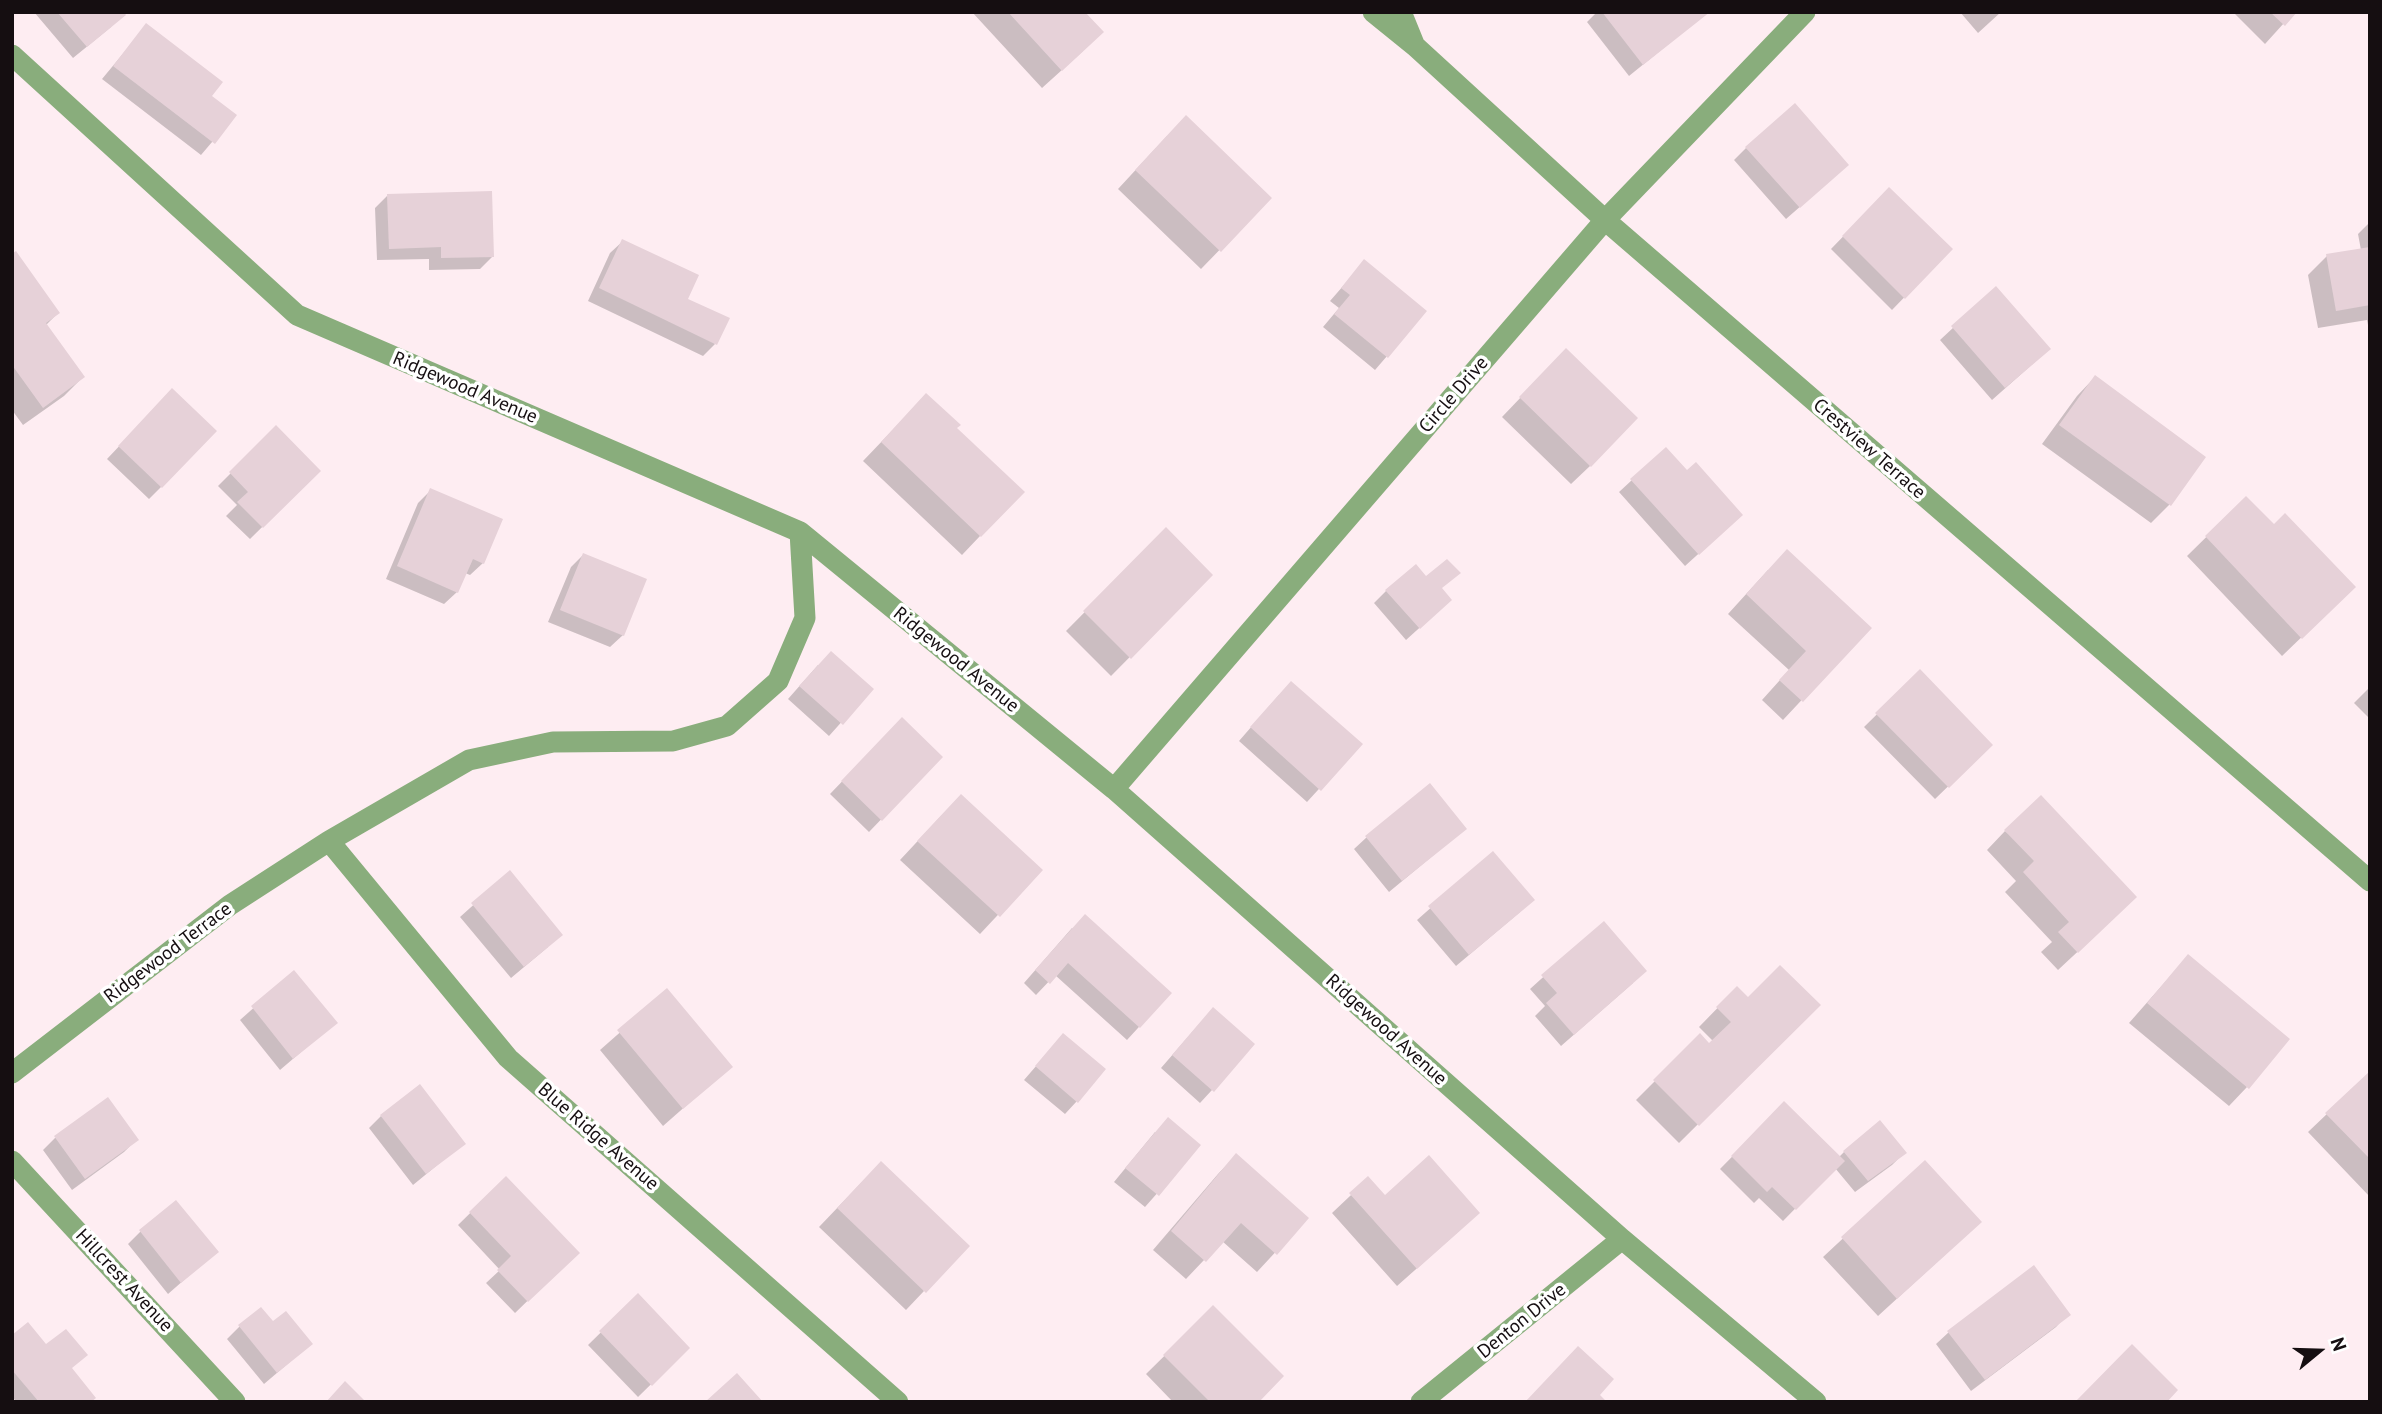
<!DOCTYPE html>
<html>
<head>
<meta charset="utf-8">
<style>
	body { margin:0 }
	#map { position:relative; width:2382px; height:1414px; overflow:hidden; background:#feedf2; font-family:"PT Sans",sans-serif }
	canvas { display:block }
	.frame { position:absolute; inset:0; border:14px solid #150e11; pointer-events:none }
	.north { position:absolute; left:2284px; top:1316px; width:70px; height:70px; -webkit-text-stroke:5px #fff; paint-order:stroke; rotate:71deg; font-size:19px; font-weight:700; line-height:28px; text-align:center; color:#150e11 }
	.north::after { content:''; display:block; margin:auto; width:24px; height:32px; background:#150e11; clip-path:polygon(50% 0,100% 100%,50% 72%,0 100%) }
</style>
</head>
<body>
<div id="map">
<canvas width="2382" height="1414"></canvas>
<div class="frame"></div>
<div class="north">N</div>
</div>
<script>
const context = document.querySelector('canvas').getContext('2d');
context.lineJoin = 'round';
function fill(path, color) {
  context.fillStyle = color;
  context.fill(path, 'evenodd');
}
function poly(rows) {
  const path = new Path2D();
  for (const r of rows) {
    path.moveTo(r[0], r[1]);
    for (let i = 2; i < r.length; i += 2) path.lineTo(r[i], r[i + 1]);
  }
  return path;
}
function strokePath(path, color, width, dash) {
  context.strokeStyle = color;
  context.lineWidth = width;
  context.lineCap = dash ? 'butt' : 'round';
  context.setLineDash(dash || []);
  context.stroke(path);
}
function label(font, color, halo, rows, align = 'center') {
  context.font = font + ' "PT Sans",sans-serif';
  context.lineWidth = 7;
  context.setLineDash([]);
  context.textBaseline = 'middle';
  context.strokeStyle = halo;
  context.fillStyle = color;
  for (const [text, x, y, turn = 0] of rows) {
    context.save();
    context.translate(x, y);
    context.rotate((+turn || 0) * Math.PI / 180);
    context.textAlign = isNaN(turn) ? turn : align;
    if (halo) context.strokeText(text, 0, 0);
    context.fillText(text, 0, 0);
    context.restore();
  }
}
fill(poly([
	[34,12,121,12,111,27,73,58],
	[972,12,1083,12,1083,51,1042,88],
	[1597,12,1708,12,1629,76,1587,22],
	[1960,12,2001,12,1978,33],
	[2233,12,2294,12,2265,44],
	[146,26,209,96,235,115,201,155,102,79],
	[1167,136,1270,198,1201,269,1118,189],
	[1746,148,1834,177,1786,219,1734,160],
	[1889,189,1951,249,1892,310,1831,249],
	[387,196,493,256,480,269,429,270,429,259,377,260,375,208],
	[2370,222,2370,335,2367,320,2318,328,2308,275,2327,256,2361,250,2358,234],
	[623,241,686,299,715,344,703,356,588,301,610,253],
	[12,256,58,313,46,325,83,377,64,396,23,425,12,410],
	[1364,262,1425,312,1375,370,1323,327,1339,308,1330,301],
	[1996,288,2036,361,1992,400,1940,340],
	[1566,350,1590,466,1571,484,1502,417],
	[2095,377,2204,458,2169,505,2151,523,2042,444,2077,396],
	[160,403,161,487,149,499,107,459],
	[908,414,955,428,980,536,962,555,863,461],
	[276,428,319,471,250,539,226,516,237,505,218,486],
	[1632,480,1728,527,1685,566,1619,492],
	[431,490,483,563,470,575,465,573,457,592,444,604,386,579,418,503],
	[2246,498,2274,526,2335,605,2282,656,2187,556],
	[1166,530,1211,575,1111,676,1066,631],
	[583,555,623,635,610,647,548,622,571,567],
	[1768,570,1869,628,1783,720,1762,700,1789,670,1728,614],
	[1458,573,1440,589,1437,612,1406,640,1374,603,1386,591,1426,578],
	[818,665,871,689,829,736,788,699],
	[1920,672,1991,745,1935,799,1864,727],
	[2370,687,2370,719,2354,703],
	[1279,695,1360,744,1307,802,1239,741],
	[902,719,941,757,869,832,830,794],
	[942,815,1040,870,980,934,900,860],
	[1465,829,1389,892,1354,849,1367,837],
	[2005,831,2116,916,2058,970,2041,952,2052,942,2005,892,2016,881,1987,850],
	[1493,853,1520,912,1456,966,1417,920],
	[509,873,548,947,511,978,460,917],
	[1603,923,1633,983,1561,1046,1535,1016,1545,1006,1530,989],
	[1072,928,1170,993,1127,1040,1055,975,1036,995,1024,983],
	[2188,956,2247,1087,2229,1106,2129,1023],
	[294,972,335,1023,280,1070,240,1020],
	[1737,988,1748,999,1818,1005,1679,1143,1636,1100,1700,1036,1709,1045,1713,1041,1699,1027],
	[667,991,730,1067,663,1126,600,1050],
	[1201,1022,1212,1090,1200,1103,1161,1068],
	[1063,1035,1077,1101,1065,1114,1024,1080],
	[2370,1073,2370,1197,2308,1132],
	[1784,1104,1839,1157,1844,1152,1904,1153,1892,1165,1855,1192,1835,1168,1783,1221,1759,1198,1754,1203,1720,1169],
	[381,1116,463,1144,413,1185,369,1128],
	[1155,1132,1199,1146,1145,1207,1114,1182],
	[55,1138,136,1140,124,1152,72,1190,43,1150],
	[1236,1155,1307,1218,1257,1272,1222,1241,1186,1279,1153,1250,1218,1174],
	[1925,1162,1961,1240,1878,1316,1823,1257],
	[506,1178,577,1253,515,1313,486,1283,500,1270,458,1225],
	[1368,1179,1385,1197,1459,1231,1397,1286,1332,1213],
	[862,1182,924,1291,906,1310,819,1227],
	[141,1231,216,1252,168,1294,128,1244],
	[638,1296,688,1348,638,1397,588,1345],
	[1213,1308,1256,1402,1173,1402,1146,1374],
	[2068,1314,2056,1327,1971,1391,1936,1344,1949,1332],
	[273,1324,311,1344,264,1384,227,1339,240,1326],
	[12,1338,46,1347,70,1369,89,1402,17,1402,12,1397]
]), '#0003');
fill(poly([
	[57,12,124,12,126,15,87,47],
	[1008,12,1085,12,1104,32,1062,71],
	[1602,12,1710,12,1643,65],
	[2270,12,2297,12,2285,26],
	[146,23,223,82,212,96,237,115,215,144,113,66],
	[1795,103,1849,165,1800,208,1745,147],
	[1186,115,1272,198,1221,252,1135,170],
	[1889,187,1953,249,1905,299,1842,236],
	[492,191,494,257,441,258,441,247,389,249,387,194],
	[622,239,699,275,688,299,730,318,717,345,599,288],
	[2370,247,2370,305,2336,311,2326,254],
	[16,251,60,313,46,323,85,377,43,408,12,365,12,254],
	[1364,259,1427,311,1388,358,1334,314,1350,295,1341,288],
	[1996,286,2051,349,2005,388,1951,326],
	[1566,348,1638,418,1591,467,1519,397],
	[2095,375,2206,457,2171,506,2059,425],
	[172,388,217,431,162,488,118,446],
	[926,393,961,425,957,428,1025,492,981,537,881,442],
	[276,425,321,471,263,528,237,502,248,492,229,472],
	[1666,447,1687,470,1696,462,1743,515,1699,555,1630,479],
	[430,488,503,519,484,564,473,559,458,593,397,566],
	[2246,496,2274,524,2285,513,2356,587,2302,639,2205,536],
	[1166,527,1213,575,1131,659,1083,611],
	[1787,549,1872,628,1803,702,1779,680,1806,651,1746,594],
	[583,553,647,579,624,636,560,610],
	[1447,559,1461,573,1442,588,1452,600,1420,629,1385,590,1416,564,1426,576],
	[831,651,874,689,843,725,799,686],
	[1920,669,1993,745,1949,788,1875,713],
	[1291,681,1363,744,1321,791,1250,727],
	[902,717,943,757,882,821,841,781],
	[1430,783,1467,829,1402,881,1365,836],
	[961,794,1043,870,1000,917,917,841],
	[2041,795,2137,897,2078,953,2058,932,2069,922,2023,872,2034,861,2004,830],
	[1493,851,1535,900,1469,955,1428,906],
	[510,870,563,935,524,967,471,903],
	[1085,914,1172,993,1140,1028,1068,963,1050,984,1035,970],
	[1604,921,1647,971,1574,1035,1546,1003,1557,993,1541,975],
	[2188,954,2290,1039,2249,1089,2147,1003],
	[1780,965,1821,1005,1699,1126,1653,1080,1700,1033,1709,1043,1731,1022,1716,1007,1737,986,1748,997],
	[294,970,338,1023,293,1059,251,1006],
	[667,988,733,1067,683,1109,617,1030],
	[1213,1007,1255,1044,1214,1092,1172,1055],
	[1063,1033,1106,1069,1078,1103,1035,1066],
	[2370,1071,2370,1159,2325,1113],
	[420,1084,466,1144,426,1174,380,1115],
	[108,1097,139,1140,85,1179,54,1136],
	[1784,1101,1845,1161,1796,1210,1772,1187,1767,1192,1731,1156],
	[1168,1117,1201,1145,1159,1196,1125,1168],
	[1880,1120,1907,1153,1868,1181,1843,1151],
	[1236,1153,1309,1218,1277,1255,1241,1223,1206,1262,1171,1231],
	[1429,1155,1480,1213,1417,1269,1349,1193,1368,1176,1385,1195],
	[1925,1160,1982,1222,1897,1299,1841,1237],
	[881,1161,970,1246,926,1293,837,1208],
	[506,1176,580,1253,528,1302,497,1270,511,1256,469,1212],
	[176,1200,219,1252,181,1283,139,1230],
	[2034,1265,2071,1315,1985,1380,1947,1331],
	[638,1293,690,1348,652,1386,599,1331],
	[1213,1305,1284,1376,1259,1402,1206,1402,1208,1400,1163,1355],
	[261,1307,273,1321,286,1311,313,1344,277,1373,238,1325],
	[28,1322,46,1344,66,1329,88,1355,72,1368,96,1398,91,1402,39,1402,12,1370,12,1335],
	[2132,1344,2178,1390,2167,1402,2075,1402],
	[1578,1346,1614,1379,1600,1395,1607,1402,1525,1402],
	[737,1373,763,1402,705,1402],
	[345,1381,366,1402,326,1402]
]), '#e6d1d8');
strokePath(poly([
	[1373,12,1415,46,1605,220,2370,881],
	[1401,12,1414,44],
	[12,55,297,315,800,532,1114,789,1622,1239,1816,1402],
	[1114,789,1605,220,1805,12],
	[329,841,508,1058,898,1402],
	[12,1073,230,905,329,841,469,760,553,742,673,741,727,726,778,681,805,618,800,532],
	[12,1161,235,1402],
	[1421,1402,1622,1239]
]), '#89ad7c', 21);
label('19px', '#150e11', '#fff', [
	["Ridgewood Avenue",465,388,23],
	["Circle Drive",1454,395,-49],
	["Crestview Terrace",1869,449,41],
	["Ridgewood Avenue",956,660,39],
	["Ridgewood Terrace",168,953,-37],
	["Ridgewood Avenue",1386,1030,42],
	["Blue Ridge Avenue",598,1137,41],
	["Hillcrest Avenue",124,1281,47],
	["Denton Drive",1522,1321,-39]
]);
</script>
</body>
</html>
